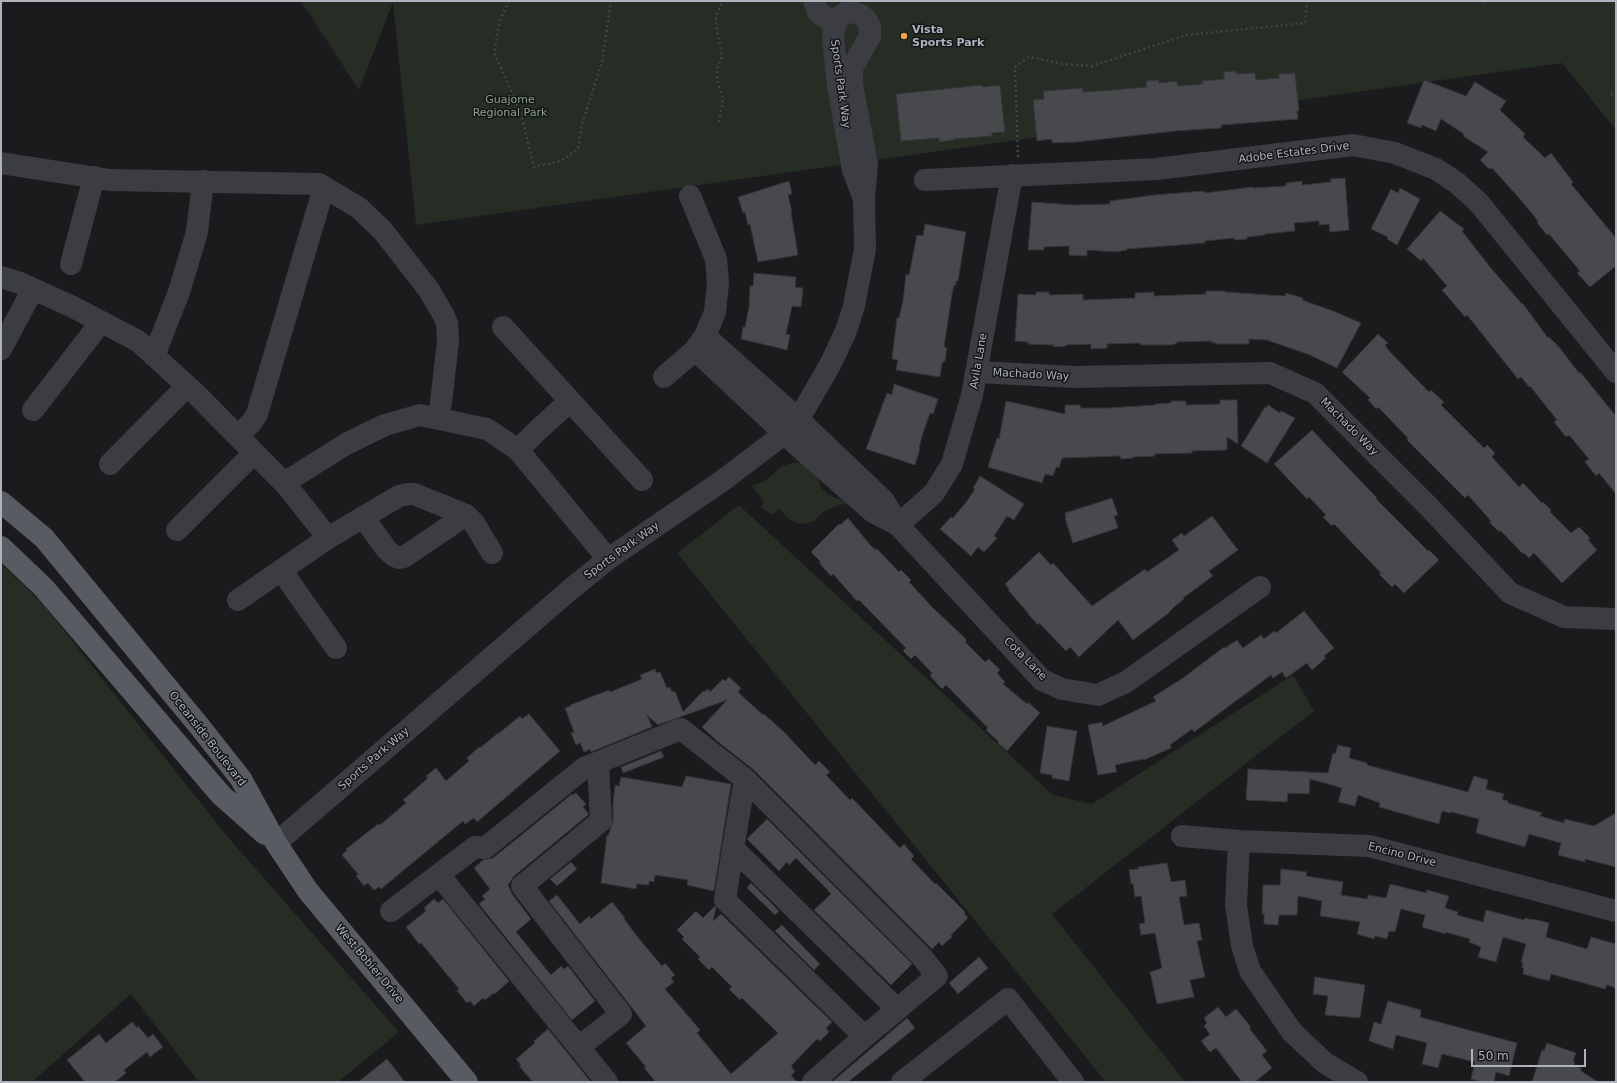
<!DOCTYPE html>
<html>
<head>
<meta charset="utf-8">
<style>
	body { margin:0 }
	#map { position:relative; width:1617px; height:1083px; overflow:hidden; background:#1b1b1d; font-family:"DejaVu Sans",sans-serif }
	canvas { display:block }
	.frame { position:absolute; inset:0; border:2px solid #aeb3bc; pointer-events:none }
	.scale { position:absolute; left:1471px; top:1049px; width:115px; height:18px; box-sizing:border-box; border:2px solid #aeb3bc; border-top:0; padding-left:5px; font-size:12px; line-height:14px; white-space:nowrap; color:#aeb3bc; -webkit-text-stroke:3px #161618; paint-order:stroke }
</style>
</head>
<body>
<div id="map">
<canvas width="1617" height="1083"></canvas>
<div class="frame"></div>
<div class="scale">50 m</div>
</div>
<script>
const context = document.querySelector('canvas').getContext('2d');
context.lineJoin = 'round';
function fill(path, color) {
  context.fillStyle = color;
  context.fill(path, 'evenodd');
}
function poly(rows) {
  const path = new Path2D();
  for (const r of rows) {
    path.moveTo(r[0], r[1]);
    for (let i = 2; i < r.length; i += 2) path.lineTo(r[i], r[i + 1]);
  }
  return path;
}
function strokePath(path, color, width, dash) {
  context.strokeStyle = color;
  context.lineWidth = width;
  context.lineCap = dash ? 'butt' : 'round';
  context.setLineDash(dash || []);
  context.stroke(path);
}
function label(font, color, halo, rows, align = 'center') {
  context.font = font + ' "DejaVu Sans",sans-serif';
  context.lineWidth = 3;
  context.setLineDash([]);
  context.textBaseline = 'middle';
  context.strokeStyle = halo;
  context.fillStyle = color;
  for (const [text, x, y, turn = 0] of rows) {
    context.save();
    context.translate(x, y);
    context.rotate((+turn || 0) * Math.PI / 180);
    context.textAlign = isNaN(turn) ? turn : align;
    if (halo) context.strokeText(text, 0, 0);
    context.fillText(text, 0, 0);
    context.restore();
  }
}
fill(poly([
	[301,1,1616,1,1616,130,1562,63,416,225,393,2,359,90],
	[793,463,805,463,814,468,821,488,829,495,849,503,833,507,822,513,814,521,805,524,797,523,789,519,779,509,773,515,761,507,764,502,752,486,765,481,782,466],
	[739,505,1053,795,1092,804,1293,675,1314,711,1052,914,1185,1082,1106,1082,677,553],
	[1,564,43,604,226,835,399,1032,338,1082,199,1082,131,994,32,1082,1,1082]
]), '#252d25');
const building = poly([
	[1236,71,1237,74,1255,73,1256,80,1279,78,1279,74,1295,73,1299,111,1297,111,1298,119,1221,125,1221,128,1175,131,1076,142,1052,143,1052,139,1037,141,1033,100,1044,99,1043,91,1083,88,1083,92,1101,91,1147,87,1146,81,1158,80,1159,83,1177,81,1178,86,1203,84,1202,81,1224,79,1224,72,1236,71],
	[1424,80,1466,96,1475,82,1506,101,1500,110,1525,134,1523,137,1545,158,1551,153,1573,182,1571,184,1616,238,1616,266,1590,287,1577,273,1580,271,1549,234,1547,235,1537,223,1538,221,1520,199,1493,169,1488,168,1480,160,1488,152,1463,136,1464,134,1441,119,1436,131,1422,125,1421,128,1407,123,1424,80],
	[982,85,983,87,1000,85,1005,132,992,133,992,136,954,139,954,140,939,142,939,138,901,141,896,94,982,85],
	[1345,178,1349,230,1330,232,1329,224,1319,225,1319,221,1294,223,1295,231,1265,234,1265,235,1247,237,1247,239,1235,240,1234,238,1205,241,1205,243,1127,249,1127,250,1116,252,1087,250,1087,256,1069,255,1069,246,1044,247,1044,250,1028,250,1032,202,1074,205,1110,204,1110,201,1154,195,1204,191,1205,193,1253,187,1253,188,1286,186,1286,183,1302,181,1302,185,1331,182,1330,179,1345,178],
	[789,181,792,194,788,195,792,212,791,212,798,255,758,262,750,224,748,225,745,212,743,213,738,197,789,181],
	[1400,188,1420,199,1397,245,1387,239,1388,237,1371,229,1391,189,1398,193,1400,188],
	[1440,211,1464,229,1462,231,1490,267,1522,304,1523,304,1548,338,1549,337,1559,347,1579,373,1580,372,1616,416,1616,494,1599,473,1596,476,1585,462,1589,459,1569,435,1566,437,1554,422,1557,420,1530,386,1529,387,1521,377,1518,379,1467,315,1465,317,1442,290,1447,286,1423,258,1421,261,1407,249,1440,211],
	[925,224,966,232,958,281,956,281,956,285,954,285,952,294,944,347,947,348,945,361,942,363,940,377,896,370,898,360,892,359,897,318,899,318,903,301,906,274,909,275,917,235,923,236,925,224],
	[754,273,796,277,795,287,803,288,801,307,792,306,786,334,790,335,787,350,741,339,743,327,745,327,750,302,749,302,750,286,753,286,754,273],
	[1206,291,1225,291,1225,292,1285,296,1286,293,1303,298,1302,300,1333,311,1361,323,1337,368,1310,355,1267,340,1249,339,1249,344,1215,344,1215,342,1211,343,1211,341,1177,342,1177,343,1172,345,1141,345,1140,343,1107,344,1107,348,1091,349,1091,344,1066,345,1066,346,1054,347,1054,345,1028,344,1028,342,1015,341,1018,294,1036,295,1036,292,1049,292,1049,295,1083,294,1083,300,1135,298,1135,293,1154,292,1154,296,1206,294,1206,291],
	[1378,334,1388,343,1385,345,1390,352,1429,392,1431,390,1444,402,1441,405,1484,448,1487,445,1495,453,1492,457,1519,487,1523,483,1542,503,1543,502,1551,510,1550,512,1571,533,1579,527,1590,538,1588,540,1597,550,1562,583,1534,553,1529,558,1524,553,1523,554,1500,530,1499,532,1489,522,1491,521,1468,495,1465,498,1407,440,1408,438,1378,407,1376,409,1368,400,1370,398,1342,372,1378,334],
	[894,384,938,399,933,414,930,413,922,436,919,448,920,449,915,465,866,449,887,393,892,395,894,384],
	[1220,400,1237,400,1238,444,1227,437,1227,450,1192,451,1192,453,1155,454,1155,456,1133,457,1133,458,1121,459,1120,456,1062,458,1059,468,1056,467,1053,476,1045,474,1042,483,988,467,997,438,999,439,1006,401,1065,414,1065,405,1080,405,1081,408,1108,408,1155,405,1155,404,1171,403,1171,401,1186,401,1186,405,1220,404,1220,400],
	[1268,405,1280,413,1281,411,1295,418,1267,463,1241,446,1265,407,1266,408,1268,405],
	[1312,430,1377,498,1376,499,1428,551,1429,550,1439,560,1404,593,1395,584,1392,587,1379,574,1381,573,1334,524,1332,526,1323,517,1326,515,1309,497,1307,499,1274,464,1312,430],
	[980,476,1024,504,1014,520,1007,516,994,536,997,538,984,552,978,547,971,556,940,529,951,517,953,518,967,501,975,489,973,488,980,476],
	[1112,498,1118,515,1114,516,1118,528,1073,543,1065,518,1066,518,1065,513,1112,498],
	[1212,516,1238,550,1209,571,1213,576,1183,598,1184,599,1174,607,1170,611,1170,612,1133,640,1118,620,1079,657,1070,647,1066,651,1039,623,1038,625,1028,614,1029,614,1008,590,1009,589,1005,584,1039,552,1051,565,1053,563,1092,606,1145,569,1147,572,1179,550,1172,540,1182,533,1184,536,1212,516],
	[848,518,871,546,876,550,877,549,899,572,901,570,911,580,909,582,932,607,966,639,966,643,985,662,989,659,1000,670,997,673,1005,682,1003,684,1027,704,1028,702,1040,713,1007,751,998,743,999,742,986,730,988,728,946,685,942,689,930,676,932,673,915,655,911,659,903,651,906,648,859,600,857,601,833,574,831,576,819,563,821,562,811,552,839,524,840,525,848,518],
	[1304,611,1334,648,1324,656,1326,658,1312,670,1307,663,1286,678,1282,672,1273,678,1271,675,1194,732,1192,729,1170,745,1171,748,1144,760,1143,759,1115,765,1117,772,1098,775,1088,725,1102,722,1103,726,1156,701,1153,697,1183,678,1224,647,1225,648,1237,640,1243,648,1261,635,1264,639,1274,631,1276,633,1304,611],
	[655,669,656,673,660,672,667,688,670,687,672,692,675,691,683,712,703,691,704,692,708,689,710,692,723,679,725,681,729,677,741,688,738,692,763,715,764,714,784,732,815,765,819,761,830,772,826,775,850,800,852,798,900,848,904,844,914,856,911,859,935,884,936,883,965,912,964,913,968,918,951,935,952,937,942,946,939,942,932,949,754,770,717,741,702,727,727,700,658,725,647,715,652,727,591,752,590,749,584,752,580,743,576,745,571,733,574,732,565,708,571,706,570,705,609,690,610,692,642,679,640,675,655,669],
	[529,714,560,751,477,822,474,818,465,824,463,821,381,889,379,887,374,890,368,883,364,886,356,876,358,874,342,855,347,850,346,849,378,824,380,825,406,803,403,800,428,778,426,776,436,768,446,781,469,761,467,758,479,747,480,748,498,733,498,734,520,716,522,719,529,714],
	[1047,726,1077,731,1069,781,1052,778,1052,775,1040,773,1047,726],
	[1338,745,1351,748,1349,758,1367,763,1367,765,1468,792,1474,776,1488,780,1486,789,1504,794,1502,799,1508,801,1508,803,1542,813,1540,816,1564,823,1565,819,1594,826,1616,813,1616,867,1585,859,1585,862,1558,855,1561,843,1529,834,1525,847,1476,833,1479,819,1451,812,1450,813,1442,811,1439,824,1379,807,1380,803,1358,795,1355,806,1338,802,1342,788,1310,779,1309,794,1288,793,1287,802,1246,800,1248,769,1328,773,1333,753,1335,754,1338,745],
	[661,751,664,757,623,773,621,767,661,751],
	[686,776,731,784,714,891,687,885,688,880,655,875,654,882,649,881,649,885,637,884,636,889,601,883,607,835,608,836,613,821,613,804,615,785,619,786,621,777,682,787,686,776],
	[576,793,586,804,583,807,588,813,588,815,514,876,508,885,512,894,531,919,516,932,551,975,561,966,564,969,568,966,595,1001,572,1020,479,904,485,899,482,896,490,889,474,868,483,860,493,858,572,794,573,795,576,793],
	[767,819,912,964,891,985,814,910,831,894,823,885,796,858,789,865,787,862,779,871,747,839,767,819],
	[571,862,577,869,557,886,550,879,571,862],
	[1167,863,1171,882,1185,880,1187,896,1179,897,1184,925,1199,923,1202,940,1197,941,1205,977,1190,980,1194,997,1157,1004,1150,972,1162,968,1155,933,1141,935,1139,924,1145,923,1141,896,1135,897,1133,883,1131,884,1129,870,1138,869,1138,867,1167,863],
	[1281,869,1307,872,1306,876,1343,882,1341,895,1367,899,1368,895,1386,898,1390,884,1426,893,1427,890,1449,896,1445,908,1458,912,1457,915,1483,922,1486,910,1524,920,1525,918,1533,920,1533,919,1549,923,1546,937,1587,949,1591,937,1616,944,1616,988,1607,985,1605,989,1551,974,1549,981,1523,974,1524,968,1522,968,1523,963,1521,962,1526,944,1503,937,1496,962,1478,957,1481,947,1469,942,1470,939,1445,932,1445,934,1422,927,1425,915,1401,909,1395,932,1389,931,1387,939,1375,936,1374,939,1357,934,1360,922,1320,916,1322,901,1298,896,1297,915,1279,915,1278,925,1264,924,1264,914,1262,914,1263,885,1280,885,1281,869],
	[751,883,779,911,775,915,747,888,751,883],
	[557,895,580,924,589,916,591,919,612,902,625,918,624,919,640,940,662,966,665,963,675,975,671,978,674,982,665,989,700,1030,697,1033,731,1074,778,1033,742,998,740,1000,729,989,732,987,712,967,709,970,698,959,700,957,682,939,684,937,677,930,696,911,703,918,715,906,716,908,713,921,721,914,832,1022,826,1028,829,1032,820,1041,817,1039,791,1066,795,1072,791,1075,797,1082,656,1082,644,1068,646,1067,626,1043,646,1026,549,901,557,895],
	[434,899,438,903,443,899,509,981,495,994,494,993,485,1000,483,998,474,1006,470,1001,467,1003,457,991,459,989,421,943,419,944,406,927,426,911,424,908,434,899],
	[782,925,820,964,814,970,775,931,782,925],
	[979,957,988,968,958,994,949,983,979,957],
	[1315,977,1365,985,1360,1018,1325,1015,1328,996,1313,994,1315,977],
	[1388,1001,1421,1010,1420,1017,1517,1043,1509,1076,1496,1072,1494,1082,1484,1082,1471,1079,1475,1062,1442,1054,1438,1068,1422,1064,1427,1043,1396,1035,1393,1049,1369,1041,1374,1022,1381,1024,1388,1001],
	[1218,1007,1226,1017,1236,1009,1251,1027,1249,1028,1267,1051,1262,1055,1272,1068,1255,1082,1242,1082,1216,1048,1210,1052,1201,1041,1210,1034,1204,1026,1207,1023,1204,1018,1218,1007],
	[907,1018,915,1028,848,1082,832,1082,907,1018],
	[132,1022,137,1028,138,1026,148,1038,153,1034,163,1047,150,1057,147,1052,124,1070,126,1073,115,1082,85,1082,67,1060,99,1034,106,1043,132,1022],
	[548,1029,591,1082,533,1082,519,1066,521,1065,516,1059,535,1043,534,1041,548,1029],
	[1547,1043,1576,1053,1573,1061,1575,1062,1574,1066,1581,1068,1581,1071,1598,1082,1532,1082,1542,1050,1544,1051,1547,1043],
	[387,1059,405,1082,358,1082,387,1059]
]);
fill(building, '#48494d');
strokePath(building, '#353539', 1);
strokePath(poly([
	[509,1,500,20,494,52,521,114,534,167,561,161,578,149,582,124,602,62,611,1],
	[1484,1,1484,3],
	[1611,95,1616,92],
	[719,122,723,99,718,84,717,70,722,55,717,30,716,16,723,1],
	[1018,157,1015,67,1029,57,1063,64,1092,66,1186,35,1305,23,1307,1]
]), '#424449', 2.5, [2, 3]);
strokePath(poly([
	[814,1,818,12,835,25],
	[1,163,110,180,319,184,359,208,383,231,429,290,444,316,447,323,448,342,439,419],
	[925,180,1156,169,1353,145,1395,153,1436,169,1457,183,1479,203,1616,372],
	[71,264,94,177],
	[1,277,20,283,73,307,138,341,196,394,287,486,328,538],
	[503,327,642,480],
	[705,336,797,418,884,501,898,525,1042,680,1062,689,1098,695,1126,682,1260,587],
	[1,349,33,289],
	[695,350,800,448,873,512,898,525],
	[154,356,179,292,197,232,203,181],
	[977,372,1075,377,1270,373,1315,393,1431,509,1510,593,1564,617,1616,619],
	[664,377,695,350,705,336,715,312,718,283,716,259,690,196],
	[33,410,101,322],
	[238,436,252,422,257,414,324,187],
	[518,450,537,431,570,401],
	[110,464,187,386],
	[284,483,346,444,385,425,420,415,487,429,518,450,608,559],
	[363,517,387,550,394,556,399,558,404,557,466,515],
	[898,525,934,493,952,464,972,395,1012,175],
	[177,530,254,453],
	[281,570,336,648],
	[238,600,328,538,399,496,408,494,414,494,466,515,474,523,492,553],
	[745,779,733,848,897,1009],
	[1182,836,1239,841,1369,846,1616,911],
	[1239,841,1236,905,1242,946,1250,971,1292,1032,1325,1063,1357,1082],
	[276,843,571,589,608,559,722,481,784,434,804,410,831,363,846,331,854,306,865,249,864,199,867,164,852,84,852,68,870,36,870,27,866,19,861,15,853,12,845,13,839,17,835,25,833,37,838,85,853,170,864,199],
	[733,848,725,900,864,1036],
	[439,875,607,1082],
	[391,911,475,847,485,848,584,768,681,729,745,779,922,957,937,976,857,1043,813,1082],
	[579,1047,621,1014,522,886,601,821,598,763],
	[902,1082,1008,999,1073,1082]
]), '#3c3d42', 22);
strokePath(poly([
	[1,502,44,538,200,727,241,779,276,843,308,891,467,1082],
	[1,547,44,588,221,795,265,834]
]), '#585b61', 22);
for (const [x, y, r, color] of [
	[904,36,4,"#eaa746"]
]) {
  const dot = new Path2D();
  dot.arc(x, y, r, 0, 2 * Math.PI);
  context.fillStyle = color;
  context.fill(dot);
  strokePath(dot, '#161618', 1.5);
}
label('bold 11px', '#aeb3bc', '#161618', [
	["Vista",912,30],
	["Sports Park",912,43]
], 'left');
label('11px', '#aeb3bc', '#161618', [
	["Sports Park Way",840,84,82],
	["Adobe Estates Drive",1294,153,-7],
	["Avila Lane",979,361,-80],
	["Machado Way",1031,375,3],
	["Machado Way",1349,427,45],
	["Sports Park Way",622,551,-36],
	["Cota Lane",1025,659,45],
	["Oceanside Boulevard",207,739,52],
	["Sports Park Way",374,759,-41],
	["Encino Drive",1402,855,14],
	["West Bobier Drive",369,964,50]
]);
label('11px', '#87a586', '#161618', [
	["Guajome",510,100],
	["Regional Park",510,113]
]);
</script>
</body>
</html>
